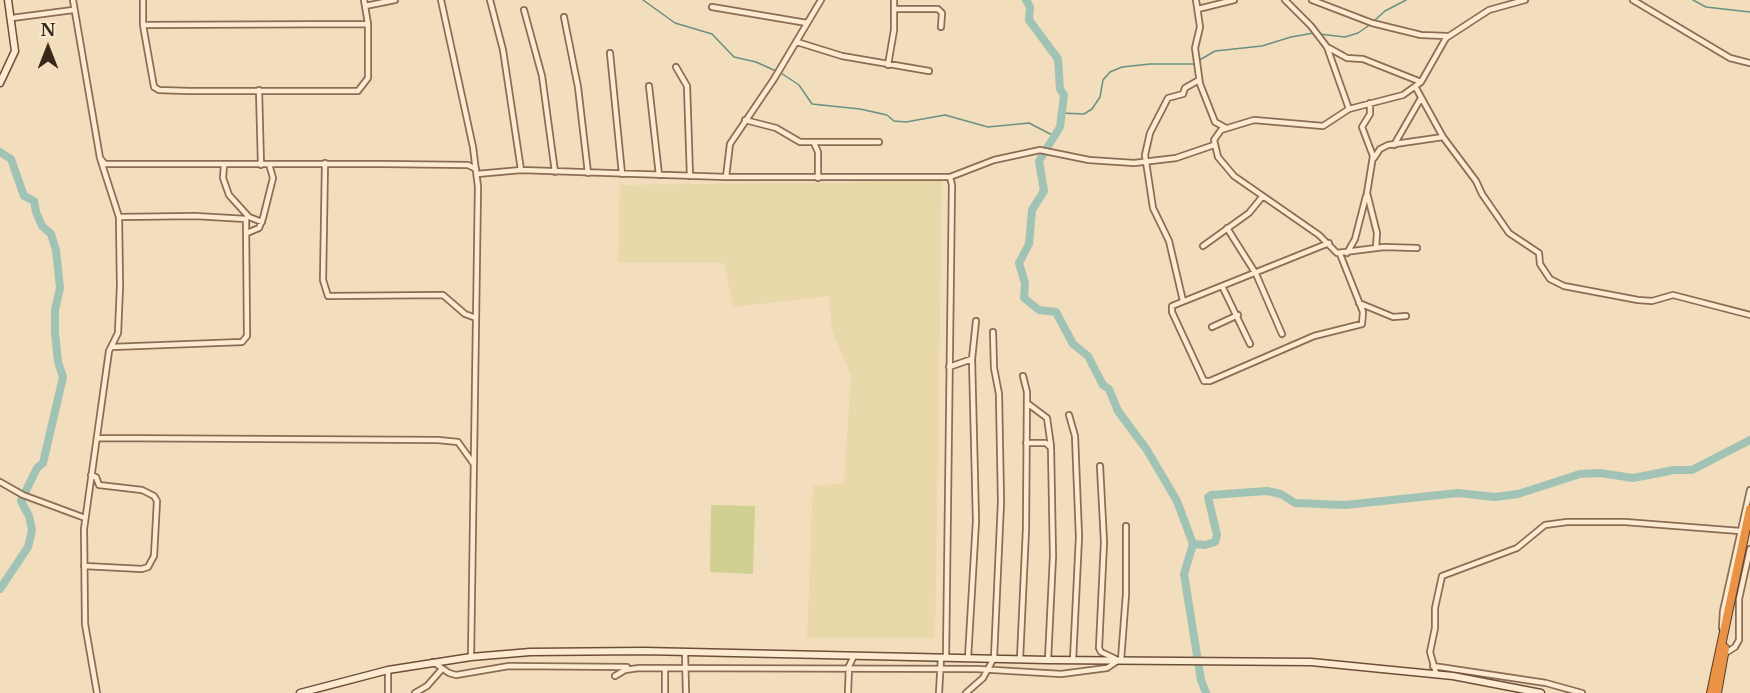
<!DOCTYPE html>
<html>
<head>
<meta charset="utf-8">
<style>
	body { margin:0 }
	#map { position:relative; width:1750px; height:693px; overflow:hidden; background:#f2ddbd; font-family:"Libre Baskerville",serif }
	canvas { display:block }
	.north { position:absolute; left:18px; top:18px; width:60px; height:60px; -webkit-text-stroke:4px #f8e8ce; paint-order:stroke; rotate:0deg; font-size:16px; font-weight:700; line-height:24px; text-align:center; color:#39271b }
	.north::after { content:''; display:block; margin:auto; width:21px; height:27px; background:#39271b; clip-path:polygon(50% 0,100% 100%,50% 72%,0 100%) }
</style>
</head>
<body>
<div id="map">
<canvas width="1750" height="693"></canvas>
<div class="north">N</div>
</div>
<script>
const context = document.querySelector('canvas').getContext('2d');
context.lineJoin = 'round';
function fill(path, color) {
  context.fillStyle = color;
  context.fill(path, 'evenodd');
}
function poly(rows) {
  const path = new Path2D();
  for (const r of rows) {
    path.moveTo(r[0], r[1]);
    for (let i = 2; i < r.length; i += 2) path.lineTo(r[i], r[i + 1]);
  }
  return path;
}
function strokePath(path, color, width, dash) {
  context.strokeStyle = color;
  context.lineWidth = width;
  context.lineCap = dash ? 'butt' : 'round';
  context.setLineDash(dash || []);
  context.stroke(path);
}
fill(poly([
	[942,181,935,638,807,638,813,485,844,484,851,375,832,331,829,296,733,307,724,263,618,262,620,185]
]), '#e8d8aa');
fill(poly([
	[711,505,755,506,753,574,710,572]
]), '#cfd091');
strokePath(poly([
	[643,0,675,23,712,34,734,57,756,62,776,71],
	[1693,0,1706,7,1750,12],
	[1374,21,1385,11,1406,0],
	[1319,34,1345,37,1358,33,1371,24],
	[1198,61,1215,51,1262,46,1291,37,1314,33],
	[781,73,799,85,812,104,860,109,887,115,894,121,906,122,945,115,988,127,1029,123,1054,136],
	[1061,113,1084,114,1092,109,1100,97,1103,80,1110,72,1122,67,1150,64,1194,64]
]), '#689183', 1.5);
strokePath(poly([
	[1026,0,1030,7,1029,20,1058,59,1060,89,1064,95,1060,127,1039,161,1044,191,1032,210,1029,244,1019,263,1025,283,1024,298,1039,310,1056,312,1073,344,1088,356,1103,385,1109,389,1118,411,1147,450,1177,501,1193,544,1184,574,1201,680,1206,693],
	[0,152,11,159,24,196,34,201,36,212,42,226,51,234,56,250,60,288,55,310,55,333,58,362,63,377,43,463,37,468,21,501,29,516,32,530,28,547,0,589],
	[1193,544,1205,545,1215,542,1217,535,1208,497,1211,495,1267,491,1281,494,1295,503,1345,505,1458,493,1495,497,1518,494,1580,474,1600,473,1633,478,1674,470,1692,470,1750,440]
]), '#a1c3b6', 8);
const street = poly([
	[73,0,100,158,105,164,384,164,468,165,476,169],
	[143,0,143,25,154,87,159,90,189,91,358,91,368,78,368,24,364,0],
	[441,0,473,147,478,187,471,657],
	[490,0,503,50,521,170],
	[1196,0,1200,27,1195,48,1200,84,1215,122,1226,128],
	[1285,0,1311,26,1327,47,1349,109],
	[1312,0,1372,23,1421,35,1447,36],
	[1633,0,1730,58,1750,63],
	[365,6,395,0],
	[712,7,807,23],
	[895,9,938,9,942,13,941,27],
	[1198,9,1234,0],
	[524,10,542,76,555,172],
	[564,17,578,87,588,173],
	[12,18,73,10],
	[143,25,368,24],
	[797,42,842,56,929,71],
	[1329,48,1347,58,1363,59,1421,82],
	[610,53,622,174],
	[888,65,894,30,894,0],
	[676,67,687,86,690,176],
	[649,86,659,175],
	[1416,88,1443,137,1476,181,1482,194,1509,233,1539,253,1540,264,1550,279,1564,286,1638,300,1652,301,1673,295,1750,315],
	[259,90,261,165],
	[1370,103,1370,114,1362,127,1373,156,1367,193,1377,233,1376,247],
	[745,120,776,128,800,142,879,142],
	[814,143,818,152,818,178],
	[1394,145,1421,98],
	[1374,158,1380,149,1388,145,1443,137],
	[325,163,323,280,328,296,443,295,465,314,476,318],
	[224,165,223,178,229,195,249,217,262,222],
	[477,174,521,170,726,177,950,177,952,185,946,658],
	[726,177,730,144,774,79,821,0],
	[950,177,994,160,1040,150,1089,160,1134,163,1176,158,1214,145],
	[1227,228,1256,274,1282,334],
	[247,233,259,228,263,218,273,178,269,164],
	[1329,243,1172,306,1172,312,1204,381,1210,381,1314,336,1362,324,1363,312,1340,254],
	[1203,246,1249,213,1262,197],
	[1417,248,1384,247,1337,253,1319,235,1234,176,1218,157,1214,140,1221,130,1254,120,1323,126,1349,109,1403,95,1421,82,1446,38,1489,10,1525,0],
	[1347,253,1355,239,1366,196],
	[1223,288,1250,344],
	[1183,301,1169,241,1153,208,1145,155,1150,133,1168,98,1183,94,1185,88,1199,80],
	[1359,303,1393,317,1406,316],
	[1212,327,1238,315],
	[112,347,242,342,247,336,246,219,195,216,119,217],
	[949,367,972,359],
	[1027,403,1047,418,1051,446],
	[1069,415,1075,436,1079,537,1073,660],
	[97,438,438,440,458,442,473,463],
	[1026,443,1046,443,1051,448,1053,556,1048,660],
	[1100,466,1104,542,1099,648,1101,652,1116,659],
	[0,482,23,495,85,518],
	[84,566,142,569,148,567,154,556,157,501,154,496,142,490,99,485,96,477,91,475],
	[1722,628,1723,611,1750,490],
	[685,653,686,693],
	[1724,654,1735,647,1739,640,1739,599,1750,549],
	[968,658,976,521,972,359,976,321],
	[1020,659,1026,529,1027,392,1023,376],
	[1121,660,1126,594,1126,526],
	[433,662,449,673,456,675,509,666,627,667],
	[1433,666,1546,683,1582,693],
	[665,668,665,693],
	[388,670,388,693],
	[1436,673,1430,652,1435,628,1435,608,1442,576,1517,548,1545,525,1567,522,1625,522,1740,531],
	[615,676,625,670,639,668,977,669,1061,674,1107,668,1116,662],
	[97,693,85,624,84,529,109,351,118,333,120,286,119,217,100,158],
	[415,693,427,686,442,669],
	[848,693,849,666,854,656],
	[939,693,941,658],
	[966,693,983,678,994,658,1001,502,999,394,994,368,993,332]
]);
const secondary = poly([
	[0,83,15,51,8,0],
	[300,693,388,670,471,657,530,652,644,651,1048,660,1311,662,1453,676,1541,693]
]);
const highway = poly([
	[1711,693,1750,509],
	[1717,693,1725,648]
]);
strokePath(street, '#8b6d55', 8);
strokePath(secondary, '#6d4e38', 9);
strokePath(highway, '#583b2a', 10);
strokePath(street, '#fcebd1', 4.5);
strokePath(secondary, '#fcebd1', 6);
strokePath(highway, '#ea9245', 8);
</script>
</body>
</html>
